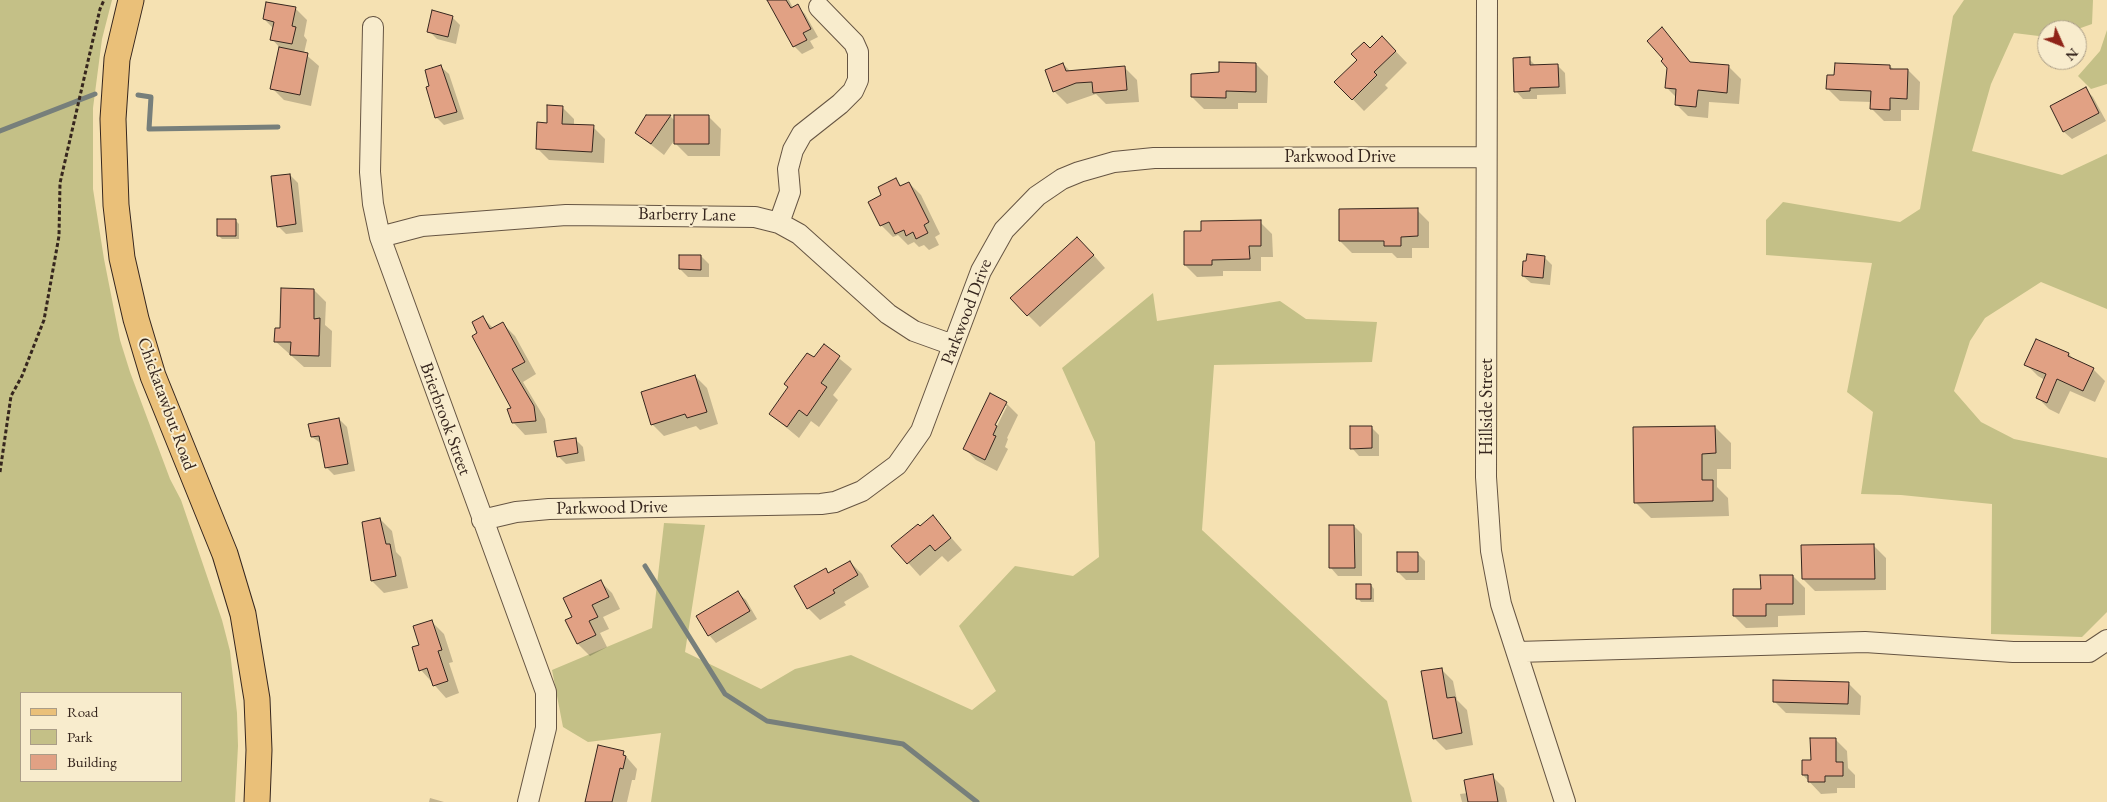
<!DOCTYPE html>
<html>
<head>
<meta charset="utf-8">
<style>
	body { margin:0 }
	#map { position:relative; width:2107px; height:802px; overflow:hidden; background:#f5e1b2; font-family:"EB Garamond",serif }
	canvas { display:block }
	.legend { position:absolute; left:20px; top:692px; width:162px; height:90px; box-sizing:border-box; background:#f8eccd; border:1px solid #aa9d87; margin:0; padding:6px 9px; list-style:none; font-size:15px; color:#36261e }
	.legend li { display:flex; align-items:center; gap:10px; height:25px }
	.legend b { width:25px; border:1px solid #aa9d87 }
	.north { position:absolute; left:2037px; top:20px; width:50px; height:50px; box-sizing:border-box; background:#f8eccd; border:1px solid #aa9d87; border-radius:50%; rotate:134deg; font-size:14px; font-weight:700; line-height:20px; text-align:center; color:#36261e }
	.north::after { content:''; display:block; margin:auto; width:18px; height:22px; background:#8f2418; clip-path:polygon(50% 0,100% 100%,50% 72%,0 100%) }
</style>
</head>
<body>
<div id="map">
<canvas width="2107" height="802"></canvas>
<ul class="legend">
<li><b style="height:6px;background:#eac079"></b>Road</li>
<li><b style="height:14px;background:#c4c087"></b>Park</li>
<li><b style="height:14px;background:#e1a184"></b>Building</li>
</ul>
<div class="north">N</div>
</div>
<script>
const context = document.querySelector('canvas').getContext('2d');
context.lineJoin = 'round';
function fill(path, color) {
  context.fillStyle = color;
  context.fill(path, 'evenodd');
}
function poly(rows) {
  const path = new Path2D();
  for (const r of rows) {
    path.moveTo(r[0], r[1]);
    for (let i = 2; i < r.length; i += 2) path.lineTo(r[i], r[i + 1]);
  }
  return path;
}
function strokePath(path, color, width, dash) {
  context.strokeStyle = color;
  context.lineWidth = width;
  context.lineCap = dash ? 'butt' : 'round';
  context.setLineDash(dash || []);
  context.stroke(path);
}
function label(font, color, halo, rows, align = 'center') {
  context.font = font + ' "EB Garamond",serif';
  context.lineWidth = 4;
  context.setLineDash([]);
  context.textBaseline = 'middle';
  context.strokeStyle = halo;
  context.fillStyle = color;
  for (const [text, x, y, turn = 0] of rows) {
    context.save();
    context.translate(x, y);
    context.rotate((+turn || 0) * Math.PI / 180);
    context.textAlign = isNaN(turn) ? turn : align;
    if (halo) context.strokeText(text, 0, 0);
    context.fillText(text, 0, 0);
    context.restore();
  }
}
fill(poly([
	[0,0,112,0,102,39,93,108,93,189,104,259,120,340,130,372,170,479,181,500,222,620,230,651,237,713,238,746,235,802,0,802],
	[181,693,181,781,21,781,21,693],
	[1964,0,2093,0,2092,24,2075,30,2047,30,2047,37,2014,33,1991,84,1972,151,2062,175,2107,154,2107,309,2041,282,1985,318,1970,341,1954,391,1981,422,2014,439,2107,458,2107,612,2082,637,1991,634,1992,504,1901,495,1861,494,1873,412,1847,392,1872,263,1766,255,1766,220,1783,202,1900,222,1920,209,1953,16],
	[2107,30,2107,84,2091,89,2078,76,2100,51],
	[1153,293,1157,321,1280,301,1306,319,1377,322,1372,362,1214,365,1202,530,1387,701,1412,802,651,802,661,733,588,742,563,727,552,670,652,628,664,523,705,525,685,652,761,689,795,669,851,655,972,710,996,691,959,626,1015,566,1073,576,1099,557,1095,442,1062,368]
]), '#c4c087');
fill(poly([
	[769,0,789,0,793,8,797,6,805,14,818,37,810,41,814,48,802,54,794,46],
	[295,8,307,20,304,36,307,40,304,53,319,66,311,106,284,100,272,88,280,48,272,39,274,29,264,19],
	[452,17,460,25,456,44,437,39,429,31],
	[1662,29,1692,64,1729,67,1741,79,1739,104,1709,102,1708,118,1688,116,1676,104,1677,98,1666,87,1668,67,1665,59],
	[1382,37,1407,63,1385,85,1388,88,1364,111,1336,82],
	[1529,59,1536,66,1557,65,1565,73,1566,94,1537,95,1537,99,1523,99,1516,91],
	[1063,64,1071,72,1125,68,1137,80,1139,102,1106,104,1096,94,1067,104,1055,92,1046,71],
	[1256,64,1268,76,1267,103,1238,103,1238,109,1204,109,1192,97,1220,73],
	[1890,66,1894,70,1908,70,1920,82,1919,110,1901,110,1901,121,1884,121,1872,109,1872,102,1840,101,1828,89],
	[441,67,449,74,464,119,444,125,436,117,431,87],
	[2085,89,2093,97,2106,121,2072,139,2064,132,2051,107],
	[562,107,574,119,574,126,593,127,605,139,604,163,549,160,537,148,548,124],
	[647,117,671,117,675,121,709,117,721,129,720,156,688,156,676,144,676,138,664,155,636,133],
	[290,175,298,183,303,232,286,234,278,226],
	[896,180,902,187,909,183,921,195,940,234,935,237,939,245,929,250,924,245,919,247,914,242,908,245,898,235,893,237,881,225,883,196],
	[1417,210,1429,222,1429,248,1412,248,1412,258,1397,258,1392,253,1352,253,1340,241],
	[235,220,239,224,239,239,222,239,219,236],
	[1260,222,1272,234,1273,257,1261,257,1261,271,1223,271,1223,276,1197,277,1185,265,1203,232],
	[1089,250,1105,268,1040,327,1028,315],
	[701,256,709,264,709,277,688,277,680,269],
	[1544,257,1552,265,1550,285,1531,283,1523,276],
	[314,290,326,302,325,325,332,331,331,367,304,367,275,341,281,329],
	[483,318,494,329,503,324,515,336,536,374,523,382,545,419,547,433,525,435,513,422,512,409,479,333],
	[2036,341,2069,354,2076,362,2093,369,2105,381,2095,402,2070,391,2059,414,2049,409,2037,397,2045,380,2038,376,2026,364],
	[824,346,852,369,833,395,838,400,819,427,811,421,799,438,770,414],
	[695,376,707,388,718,424,700,430,696,426,664,436,652,424],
	[1006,403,1018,415,1007,438,1008,439,1005,447,1008,449,997,471,976,460,964,448],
	[1004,406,1007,406,994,432,991,430],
	[339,419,347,427,355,471,334,475,326,467,322,444,312,437],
	[1371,427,1379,435,1379,456,1359,456,1352,448],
	[1715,427,1731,443,1731,469,1717,469,1717,487,1728,498,1729,516,1651,518,1635,502],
	[575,439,583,447,585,461,566,464,558,456],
	[933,517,962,550,948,562,942,556,920,576,893,546],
	[380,519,392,531,396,552,401,557,408,588,384,593,372,581],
	[1354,526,1362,534,1362,576,1338,576,1331,568],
	[1874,546,1886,558,1886,590,1815,591,1803,579],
	[1417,553,1425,561,1425,580,1406,580,1398,572],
	[850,562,862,574,869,587,844,602,846,605,820,620,808,608,825,570,829,574],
	[1793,576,1805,588,1805,615,1778,616,1778,627,1746,628,1734,616,1762,590],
	[600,581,612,593,620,609,603,617,609,629,600,633,607,647,590,656,578,644,567,621,574,617],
	[1371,585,1374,589,1374,602,1361,602,1358,598],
	[738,593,746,600,757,619,716,643,709,635],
	[432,622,444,634,453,662,449,663,459,693,446,698,421,670],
	[1441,669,1453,681,1457,700,1467,710,1473,745,1446,750,1434,738],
	[1849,684,1861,696,1860,715,1786,713,1774,701],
	[1835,739,1847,751,1848,768,1855,775,1855,788,1837,788,1837,793,1821,794,1803,775,1812,761],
	[623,753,637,769,635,780,632,780,627,802,586,802],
	[1492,776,1504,788,1507,802,1462,802,1460,794,1468,793],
	[430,798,444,802,429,802]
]), '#0003');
strokePath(poly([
	[138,95,151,97,149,129,278,127],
	[0,131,95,94],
	[645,566,725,694,767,721,903,744,977,802]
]), '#777f7b', 5);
const building = poly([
	[767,0,786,0,791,8,798,4,811,29,803,33,807,40,793,47,767,0],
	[266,2,296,7,292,26,296,27,292,44,270,40,274,22,263,19,266,2],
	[432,10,453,16,448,37,427,32,432,10],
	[1662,27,1690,62,1729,65,1727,93,1698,90,1696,107,1675,105,1676,89,1665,88,1667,68,1661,61,1663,59,1647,41,1662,27],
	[1382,36,1396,51,1374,72,1377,75,1352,100,1334,82,1357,60,1351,54,1364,42,1370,48,1382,36],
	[279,47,308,53,300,95,270,89,279,47],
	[1530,57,1530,65,1558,64,1559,87,1530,88,1530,91,1514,92,1513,58,1530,57],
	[1219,62,1256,63,1256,92,1226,91,1226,98,1191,97,1191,74,1219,72,1219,62],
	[1063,63,1066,71,1125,66,1127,90,1093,93,1092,82,1076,83,1053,92,1045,70,1063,63],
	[1835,63,1890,65,1890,69,1908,69,1907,99,1890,98,1890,110,1870,109,1871,91,1826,89,1827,75,1834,75,1835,63],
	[441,65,457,112,435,118,426,87,429,86,425,70,441,65],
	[2086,87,2099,113,2063,132,2050,106,2086,87],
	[547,105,563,106,562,124,594,125,592,152,536,149,537,122,547,123,547,105],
	[646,115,671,115,651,144,635,133,646,115],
	[674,115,709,115,709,144,674,144,674,115],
	[290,174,296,224,277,227,271,176,290,174],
	[896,178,900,186,909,182,929,222,924,225,928,233,916,239,913,232,906,236,904,230,895,234,889,222,880,226,868,202,881,195,878,187,896,178],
	[1418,208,1418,236,1401,237,1401,246,1384,246,1384,241,1339,241,1339,209,1418,208],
	[217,219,236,219,236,236,217,236,217,219],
	[1261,220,1261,246,1249,246,1250,259,1212,260,1212,265,1184,265,1184,231,1201,231,1201,221,1261,220],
	[1077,237,1094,255,1027,316,1010,298,1077,237],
	[1527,254,1545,256,1543,278,1522,276,1523,261,1526,261,1527,254],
	[679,255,701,255,701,270,679,269,679,255],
	[281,288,314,289,314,319,320,318,319,356,290,355,291,342,274,342,275,328,280,328,281,288],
	[483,316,490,329,503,322,525,362,512,369,534,406,536,421,512,423,507,409,511,408,472,336,477,333,472,322,483,316],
	[2036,339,2069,353,2068,356,2094,368,2083,391,2057,379,2047,403,2036,398,2046,374,2024,365,2036,339],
	[824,344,840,356,821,383,827,387,807,416,799,410,787,427,769,414,788,387,784,384,807,353,814,357,824,344],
	[695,375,707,412,687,418,685,414,651,425,641,392,695,375],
	[990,393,1007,402,995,425,997,426,993,435,996,436,985,460,963,449,990,393],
	[339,418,348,464,325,468,319,436,311,437,308,424,339,418],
	[1350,426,1372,426,1372,448,1350,449,1350,426],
	[1715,426,1716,453,1702,454,1702,480,1713,480,1713,501,1634,503,1633,427,1715,426],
	[576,438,578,453,557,457,554,441,576,438],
	[933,515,951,538,935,551,930,545,907,564,891,546,918,524,920,526,933,515],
	[380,518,386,544,390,544,396,576,371,581,362,522,380,518],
	[1329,525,1354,525,1355,568,1329,568,1329,525],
	[1874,544,1875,579,1802,579,1801,545,1874,544],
	[1397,552,1418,552,1418,572,1397,572,1397,552],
	[850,561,858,575,833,590,835,593,807,609,794,586,826,568,828,573,850,561],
	[1760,575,1793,575,1793,604,1766,604,1766,616,1733,616,1733,589,1761,589,1760,575],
	[601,580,609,597,592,605,598,617,589,621,596,635,577,644,565,620,572,617,563,598,601,580],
	[1356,584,1371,584,1371,599,1356,599,1356,584],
	[738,591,750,611,708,636,696,616,738,591],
	[432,620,442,650,438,651,448,681,433,686,427,668,419,671,412,647,419,645,413,626,432,620],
	[1442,668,1447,698,1455,697,1462,733,1433,739,1421,671,1442,668],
	[1773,680,1849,682,1848,704,1773,702,1773,680],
	[1810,738,1836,738,1836,762,1843,762,1843,776,1825,776,1825,782,1808,782,1808,775,1802,775,1802,760,1811,760,1810,738],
	[598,745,624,751,623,755,626,756,623,769,620,768,612,802,585,802,598,745],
	[1493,774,1498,802,1468,802,1464,780,1493,774]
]);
fill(building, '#e1a184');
strokePath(building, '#36261e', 1);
const minor = poly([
	[1487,0,1486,477,1491,551,1501,604,1565,802],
	[373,27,370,172,373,204,380,237,546,692,546,728,528,802],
	[779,223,790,192,788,169,793,150,802,134,840,104,853,91,858,80,858,52,854,43,819,7],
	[380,237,422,226,566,215,755,217,779,223,799,234,888,314,914,331,953,345],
	[482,520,516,512,549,509,821,504,835,502,862,491,897,465,921,431,981,271,1004,230,1037,196,1062,179,1079,172,1114,162,1154,158,1486,157],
	[1517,652,1865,642,2013,652,2089,652,2107,640]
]);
const major = poly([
	[131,0,117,59,113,119,116,205,122,258,136,319,153,376,225,554,243,614,257,699,259,750,257,802]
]);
strokePath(minor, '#665543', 22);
strokePath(major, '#36261e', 27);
strokePath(poly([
	[0,472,11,396,22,376,44,320,59,236,60,183,100,9,104,0]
]), '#36261e', 3, [4, 2.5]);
strokePath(minor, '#f8eccd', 20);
strokePath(major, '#eac079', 25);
label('18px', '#36261e', '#f8eccd', [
	["Parkwood Drive",1340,157],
	["Barberry Lane",687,215,1],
	["Parkwood Drive",967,312,-69],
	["Chickatawbut Road",166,404,70],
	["Hillside Street",1487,407,-90],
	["Brierbrook Street",445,419,70],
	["Parkwood Drive",612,508,-1]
]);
</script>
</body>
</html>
